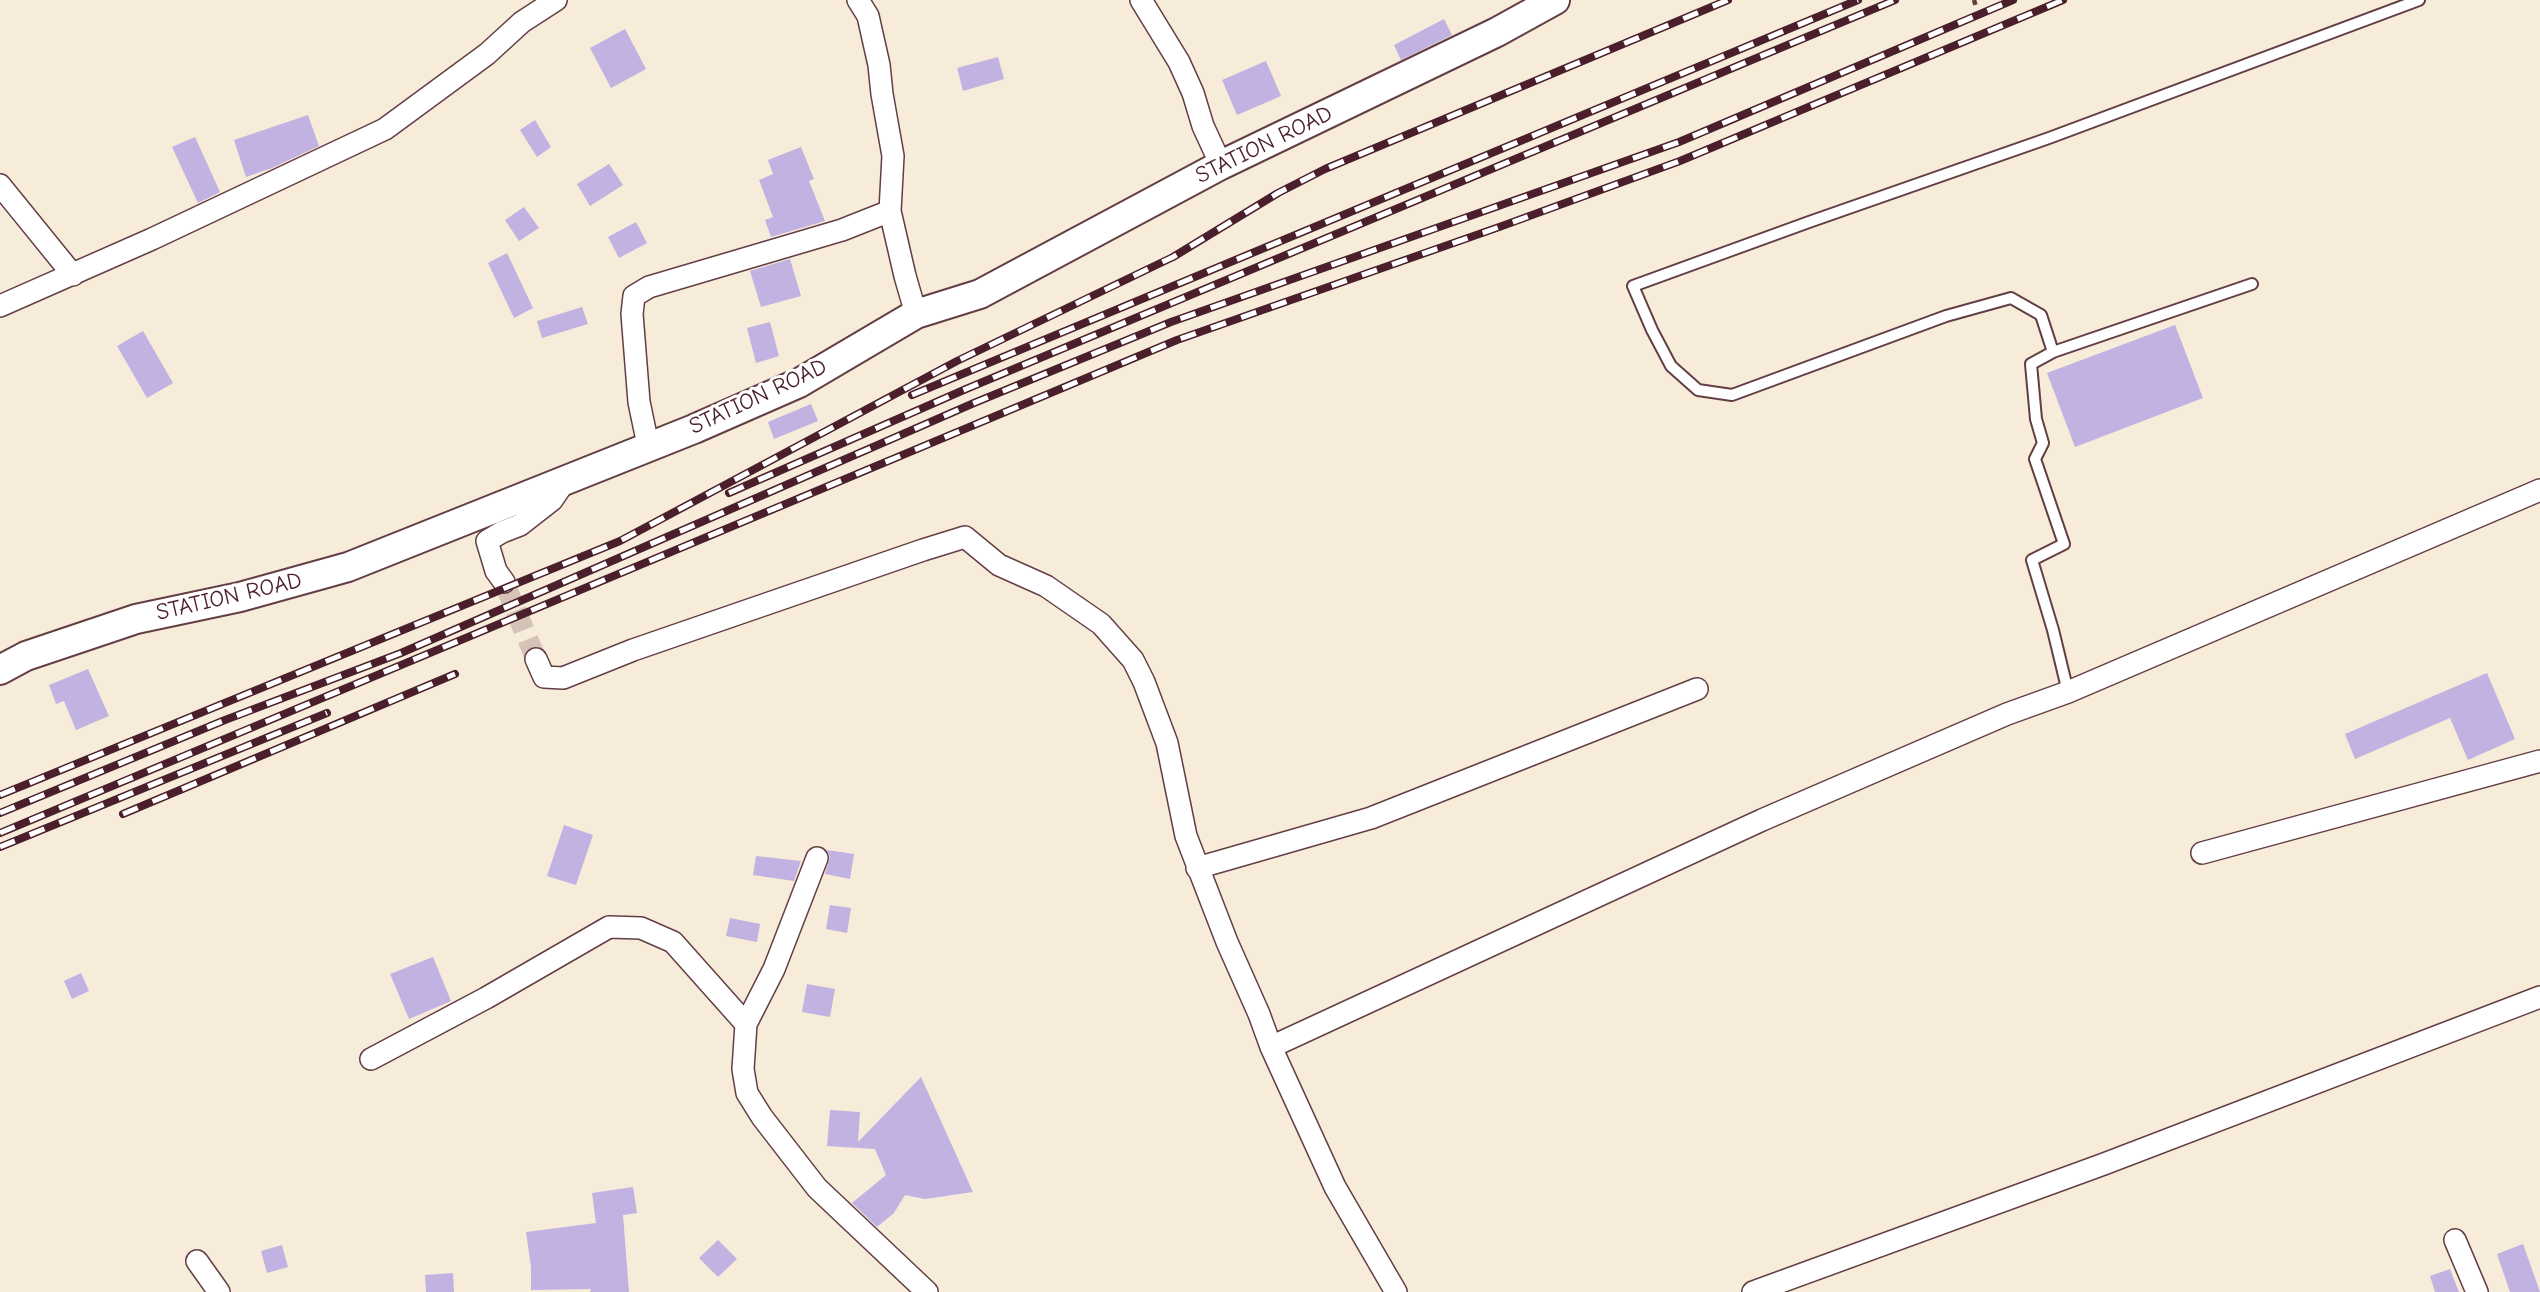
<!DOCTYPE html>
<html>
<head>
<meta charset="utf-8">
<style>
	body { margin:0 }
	canvas { display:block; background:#f6ecd9 }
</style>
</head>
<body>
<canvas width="2540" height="1292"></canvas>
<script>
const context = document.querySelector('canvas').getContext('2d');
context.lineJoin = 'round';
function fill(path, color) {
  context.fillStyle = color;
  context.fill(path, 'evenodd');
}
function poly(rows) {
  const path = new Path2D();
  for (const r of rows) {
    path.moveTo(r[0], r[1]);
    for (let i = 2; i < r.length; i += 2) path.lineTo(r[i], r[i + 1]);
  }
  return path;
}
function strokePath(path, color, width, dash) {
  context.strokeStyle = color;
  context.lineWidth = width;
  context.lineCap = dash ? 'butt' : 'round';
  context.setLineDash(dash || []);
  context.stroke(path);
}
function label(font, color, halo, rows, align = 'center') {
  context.font = font + ' "Comic Neue",sans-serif';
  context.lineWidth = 6;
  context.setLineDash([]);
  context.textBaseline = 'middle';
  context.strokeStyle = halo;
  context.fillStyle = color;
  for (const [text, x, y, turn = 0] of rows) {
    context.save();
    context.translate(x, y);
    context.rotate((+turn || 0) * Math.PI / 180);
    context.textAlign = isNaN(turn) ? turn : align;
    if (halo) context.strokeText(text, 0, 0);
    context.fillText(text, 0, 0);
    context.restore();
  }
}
fill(poly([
	[1444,19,1452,35,1401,60,1394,45],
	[625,29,646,69,611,88,590,48],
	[998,57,1004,79,963,91,957,68],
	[1266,61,1281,96,1237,115,1222,80],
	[308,115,319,146,272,168,246,177,234,140],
	[535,120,551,147,537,157,520,130],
	[195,137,220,192,198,203,172,147],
	[801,147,814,179,809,181,825,221,771,237,765,220,773,217,759,180,773,174,768,160],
	[609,164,623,185,590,206,577,184],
	[524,207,539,228,519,241,505,220],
	[636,222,647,243,619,258,608,237],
	[507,253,533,308,514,318,488,263],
	[790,259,801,296,761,307,750,271],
	[582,307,588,324,542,338,537,321],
	[770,322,779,356,756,363,747,328],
	[2175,325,2203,398,2075,447,2047,373],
	[143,331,173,383,147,398,117,346],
	[811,404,818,421,774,439,768,422],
	[88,669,109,716,76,730,64,701,56,704,49,685],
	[2487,673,2515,739,2468,760,2450,718,2355,759,2345,734],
	[564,825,593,835,576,885,547,876],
	[827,850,854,854,850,879,825,874,830,857],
	[756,856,801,861,794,881,753,875],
	[830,905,851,908,847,933,826,929],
	[730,918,760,924,757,942,726,936],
	[433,957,451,1001,409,1019,390,974],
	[81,973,89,991,72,999,64,981],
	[807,984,835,989,830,1017,802,1012],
	[921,1077,973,1192,925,1199,905,1195,894,1213,877,1227,852,1203,886,1175,875,1149,827,1146,830,1110,860,1112,858,1142],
	[633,1187,637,1213,623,1215,629,1292,590,1292,591,1289,531,1290,531,1267,526,1232,596,1223,592,1193],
	[718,1240,737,1259,718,1277,699,1258],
	[2523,1244,2540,1292,2510,1292,2497,1254],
	[282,1245,288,1267,267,1273,261,1251],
	[2450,1269,2459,1292,2435,1292,2430,1276],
	[453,1273,454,1292,426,1292,425,1275]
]), '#c1b2e2');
strokePath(poly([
	[504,582,536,659]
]), '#d4c3b6', 21, [21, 10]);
const service = poly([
	[2053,352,2041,315,2011,298,1946,316,1732,395,1698,390,1671,366,1652,330,1633,286,1809,222,2049,138,2419,0],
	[2068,692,2053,630,2032,560,2064,544,2035,459,2043,443,2036,419,2031,364,2053,352,2252,284]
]);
const minor = poly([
	[858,0,868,16,879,65,882,94,893,156,890,211,905,276,916,314],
	[1141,0,1179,62,1193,93,1203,126,1221,165],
	[0,185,73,275],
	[0,306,152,239,385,129,487,54,522,22,556,0],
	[648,445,639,402,632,314,634,296,649,287,842,230,890,211],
	[504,582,496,571,487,541,502,532,520,525,552,500,565,481],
	[536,659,544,677,563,678,633,650,923,550,965,537,999,565,1046,586,1101,624,1133,660,1144,682,1167,743,1186,836,1227,942,1259,1014,1271,1047,1335,1187,1396,1292],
	[2202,853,2540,761],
	[817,858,774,969,746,1024,743,1069,747,1093,762,1117,817,1188,927,1292],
	[1197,868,1371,818,1697,689],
	[1271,1047,1762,820,2007,714,2068,692,2540,490],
	[371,1059,486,998,609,927,641,928,673,942,746,1024],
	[2455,1240,2477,1292],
	[197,1261,219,1292],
	[1753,1292,2104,1164,2540,997]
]);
const tertiary = poly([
	[0,670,26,656,136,619,240,597,348,567,694,429,799,383,916,314,980,294,1221,165,1497,32,1555,0]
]);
strokePath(service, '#643e45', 14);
strokePath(minor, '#643e45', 24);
strokePath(tertiary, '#643e45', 32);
strokePath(poly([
	[1974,0,1976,7]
]), '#643e45', 4.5, [5, 5]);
strokePath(service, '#fff', 10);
strokePath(minor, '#fff', 21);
strokePath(tertiary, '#fff', 28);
const rail = poly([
	[912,395,1858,0],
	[729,493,966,389,1895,0],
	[0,795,620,541,957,361,1173,257,1278,193,1325,169,1728,0],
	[0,813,225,720,401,653,974,403,1171,322,1679,142,2013,0],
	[123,814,455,674],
	[0,833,1177,340,1502,226,1680,161,2063,0],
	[0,847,327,713]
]);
strokePath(rail, '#4a1f2b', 8);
strokePath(rail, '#fff', 5, [16]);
label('23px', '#4a1f2b', '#fff', [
	["STATION ROAD",1264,145,-26],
	["STATION ROAD",758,397,-25],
	["STATION ROAD",229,597,-13]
]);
</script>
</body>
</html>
